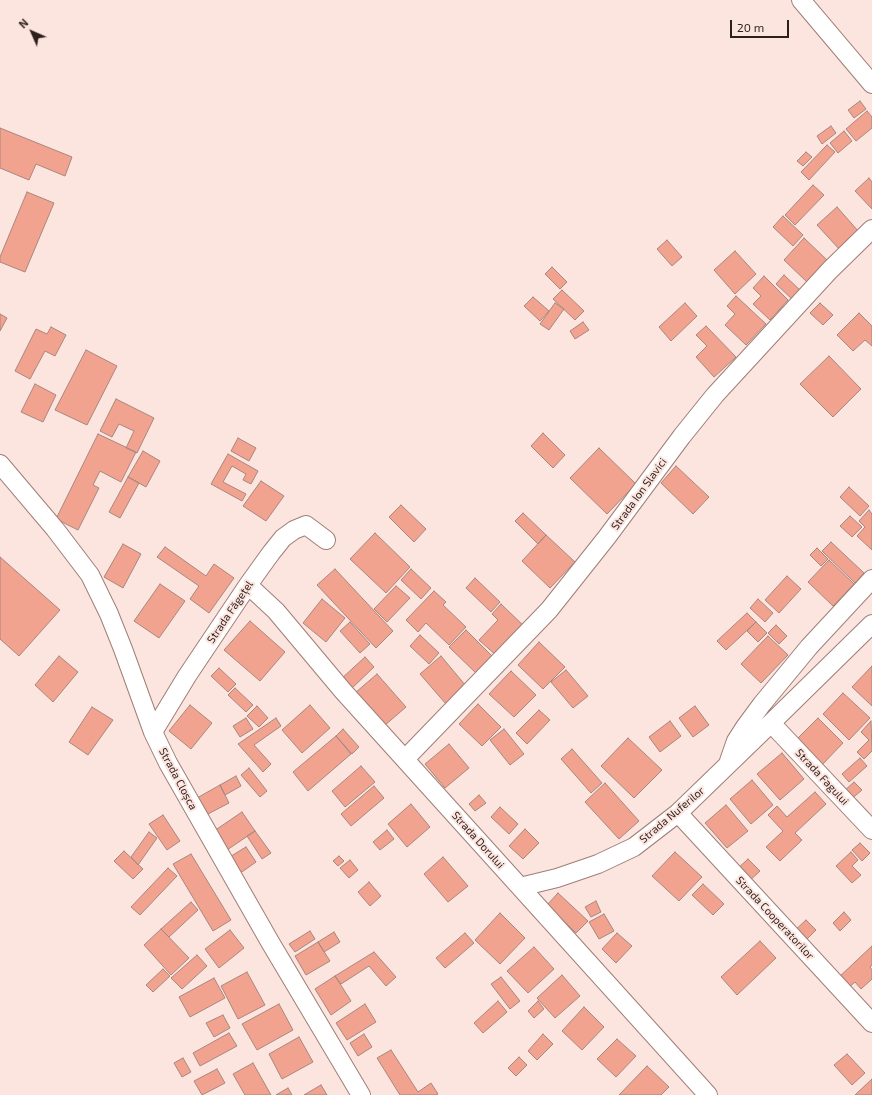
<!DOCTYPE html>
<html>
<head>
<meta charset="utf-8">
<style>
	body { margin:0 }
	#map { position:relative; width:872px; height:1095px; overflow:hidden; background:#fce5df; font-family:"Exo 2",sans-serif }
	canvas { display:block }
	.north { position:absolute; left:12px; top:12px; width:40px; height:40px; -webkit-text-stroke:3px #fce5df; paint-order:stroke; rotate:315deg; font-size:11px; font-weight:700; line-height:16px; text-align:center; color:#2c1f1c }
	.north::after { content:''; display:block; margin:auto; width:14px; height:18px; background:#2c1f1c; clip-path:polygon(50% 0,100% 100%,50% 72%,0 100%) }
	.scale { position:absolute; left:730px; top:20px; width:59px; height:18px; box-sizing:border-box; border:2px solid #2c1f1c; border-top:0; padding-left:5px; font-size:12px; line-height:14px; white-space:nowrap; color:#2c1f1c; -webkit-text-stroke:3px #fce5df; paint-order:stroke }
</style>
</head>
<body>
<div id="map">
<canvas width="872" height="1095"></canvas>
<div class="north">N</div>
<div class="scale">20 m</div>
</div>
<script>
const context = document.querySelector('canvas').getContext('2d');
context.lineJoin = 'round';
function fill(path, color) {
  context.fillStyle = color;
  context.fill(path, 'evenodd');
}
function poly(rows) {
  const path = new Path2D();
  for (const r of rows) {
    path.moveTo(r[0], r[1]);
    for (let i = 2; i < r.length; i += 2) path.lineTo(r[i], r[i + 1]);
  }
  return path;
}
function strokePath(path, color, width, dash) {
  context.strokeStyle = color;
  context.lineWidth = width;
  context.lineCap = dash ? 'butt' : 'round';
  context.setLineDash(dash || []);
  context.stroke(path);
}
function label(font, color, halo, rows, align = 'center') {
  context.font = font + ' "Exo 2",sans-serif';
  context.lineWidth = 4;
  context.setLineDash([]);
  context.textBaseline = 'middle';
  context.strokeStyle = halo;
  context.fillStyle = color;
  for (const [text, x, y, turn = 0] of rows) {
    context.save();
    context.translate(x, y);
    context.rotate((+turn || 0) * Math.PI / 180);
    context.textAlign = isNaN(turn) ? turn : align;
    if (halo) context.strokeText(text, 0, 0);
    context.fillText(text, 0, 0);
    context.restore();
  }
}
const building = poly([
	[860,101,866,109,854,118,848,110,860,101],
	[867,111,872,117,872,128,856,141,846,129,867,111],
	[831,126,836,133,822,144,817,136,831,126],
	[0,128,72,157,65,176,36,164,29,180,0,168,0,128],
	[844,131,852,141,838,153,830,143,844,131],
	[827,145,835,152,809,180,801,172,827,145],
	[806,152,812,157,803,166,797,161,806,152],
	[869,178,872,182,872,209,855,191,869,178],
	[813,185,824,195,795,225,785,215,813,185],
	[27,192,54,203,25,272,0,262,0,257,27,192],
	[837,207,859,232,840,250,817,225,837,207],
	[783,216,803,235,793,246,773,227,783,216],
	[804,238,828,261,808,283,784,260,804,238],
	[667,240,682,257,672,266,657,249,667,240],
	[735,251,756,274,735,294,714,270,735,251],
	[552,267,567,282,560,289,545,274,552,267],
	[784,275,801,291,792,299,776,284,784,275],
	[764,276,788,300,770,320,753,304,761,296,753,288,764,276],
	[562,290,584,311,575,320,553,299,562,290],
	[736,296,766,324,746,345,725,325,735,314,727,306,736,296],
	[533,297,549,311,540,321,524,306,533,297],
	[555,303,564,309,549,330,540,324,555,303],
	[685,303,697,316,671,341,659,327,685,303],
	[820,303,833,315,823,325,810,313,820,303],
	[859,313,872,326,872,346,865,340,853,351,837,335,859,313],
	[0,314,7,318,0,331,0,314],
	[583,322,589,330,575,339,570,331,583,322],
	[706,326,736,357,714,377,696,357,707,346,696,335,706,326],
	[51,327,66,335,55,356,45,351,30,379,15,371,36,329,47,334,51,327],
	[86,350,117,366,87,425,55,410,86,350],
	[829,356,861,389,833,417,800,384,829,356],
	[35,384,56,395,43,422,21,412,35,384],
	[116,399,154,418,137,453,126,448,134,431,119,424,112,437,100,431,116,399],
	[543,433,565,455,553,468,531,446,543,433],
	[98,434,136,452,121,482,100,471,93,485,99,488,78,530,56,519,98,434],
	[238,438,256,448,249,461,231,451,238,438],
	[599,448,636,484,607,514,570,478,599,448],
	[143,451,160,461,146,487,128,477,143,451],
	[228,454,258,471,251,484,243,480,246,474,232,466,223,482,246,494,242,501,211,484,228,454],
	[676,466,709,497,693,514,661,483,676,466],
	[128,477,139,483,120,518,109,512,128,477],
	[261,481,284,496,266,521,243,506,261,481],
	[849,487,869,506,860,516,840,497,849,487],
	[401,505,426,529,414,542,389,517,401,505],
	[869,510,872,514,872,550,857,536,865,527,859,521,869,510],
	[523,513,546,535,538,544,515,521,523,513],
	[850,516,862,527,852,537,840,526,850,516],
	[375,533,410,567,386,593,350,559,375,533],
	[546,535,575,562,550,588,522,561,546,535],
	[831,542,864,573,855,583,822,551,831,542],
	[123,544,141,554,123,588,104,577,123,544],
	[165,547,206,576,214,564,234,578,209,613,190,599,199,586,157,557,165,547],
	[817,548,828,559,821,566,810,555,817,548],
	[0,557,60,610,19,656,0,639,0,557],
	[829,560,854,584,833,606,808,582,829,560],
	[335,569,393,631,376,648,317,585,335,569],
	[411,569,431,588,421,599,401,580,411,569],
	[787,576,801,589,779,613,765,600,787,576],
	[475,578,500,602,491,612,466,588,475,578],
	[160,584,185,601,159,638,134,621,160,584],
	[396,586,410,598,387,622,374,609,396,586],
	[434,591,446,602,443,605,466,627,449,645,426,623,418,632,406,620,434,591],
	[322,599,345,618,326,642,303,623,322,599],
	[758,599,773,613,765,622,750,608,758,599],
	[501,604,526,628,498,657,479,640,498,620,492,614,501,604],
	[747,613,756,622,726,650,717,641,747,613],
	[250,621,285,652,260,681,224,650,250,621],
	[350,622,370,644,360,653,340,631,350,622],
	[756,622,767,633,758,642,747,631,756,622],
	[776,625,787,636,779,644,768,633,776,625],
	[466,630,494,658,478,675,449,647,466,630],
	[420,635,439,653,429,664,410,646,420,635],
	[768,636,788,655,761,683,741,664,768,636],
	[539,642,565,667,543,689,518,665,539,642],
	[59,656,78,672,53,702,35,685,59,656],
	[441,656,466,686,446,704,420,674,441,656],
	[365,657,374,667,349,691,340,680,365,657],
	[872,666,872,706,852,687,872,666],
	[219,668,236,684,228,692,211,676,219,668],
	[566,670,588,696,573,708,551,682,566,670],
	[511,671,536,695,514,717,489,694,511,671],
	[377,674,406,707,384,726,355,693,377,674],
	[235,688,253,705,246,712,228,695,235,688],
	[843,693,870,718,849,740,823,714,843,693],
	[478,704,501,727,482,746,459,724,478,704],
	[190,705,212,723,191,749,169,731,190,705],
	[310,705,330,728,302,753,282,730,310,705],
	[257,706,268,718,259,727,247,716,257,706],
	[695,706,709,725,693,737,679,718,695,706],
	[92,707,113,720,88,755,69,742,92,707],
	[539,710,550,720,527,744,516,733,539,710],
	[246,718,253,729,240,737,233,726,246,718],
	[276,718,281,726,254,745,271,764,263,772,238,744,276,718],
	[818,718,843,743,820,767,794,742,818,718],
	[670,721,681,736,660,752,649,737,670,721],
	[871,721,872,751,864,759,857,752,869,740,861,732,871,721],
	[343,729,359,747,352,754,336,736,343,729],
	[504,729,524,754,510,765,490,740,504,729],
	[336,736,351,754,308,791,293,772,336,736],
	[628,738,662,770,634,798,601,766,628,738],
	[449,744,469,768,445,788,425,764,449,744],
	[572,749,602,783,591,793,561,759,572,749],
	[782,753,804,779,780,800,757,774,782,753],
	[860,758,867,766,849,782,842,774,860,758],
	[361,766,375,782,345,807,332,791,361,766],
	[249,768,267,791,260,797,241,775,249,768],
	[236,776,241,786,225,795,220,785,236,776],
	[752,780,773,805,751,824,730,799,752,780],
	[854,782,862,790,850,800,843,792,854,782],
	[605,783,639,821,619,839,585,802,605,783],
	[220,785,229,803,206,815,197,798,220,785],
	[374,786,384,798,351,826,341,814,374,786],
	[815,792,826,804,795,833,802,840,780,861,766,847,783,831,768,815,777,806,787,817,815,792],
	[479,795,486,803,475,811,469,804,479,795],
	[411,804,430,827,407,847,388,824,411,804],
	[726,805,748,831,727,848,705,823,726,805],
	[500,807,518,824,509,834,491,817,500,807],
	[242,812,255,831,227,850,214,831,242,812],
	[163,815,180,841,167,850,149,824,163,815],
	[525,829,539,843,523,859,509,846,525,829],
	[387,830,394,839,380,850,373,842,387,830],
	[255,831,271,853,262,859,247,836,255,831],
	[149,832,157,838,138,865,131,857,149,832],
	[860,843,870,853,862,861,852,850,860,843],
	[246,847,256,862,239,874,228,858,246,847],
	[124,851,143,869,133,879,114,861,124,851],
	[675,852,702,877,679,901,652,876,675,852],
	[851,852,858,860,852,866,861,875,852,883,836,866,851,852],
	[191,854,231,920,213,931,173,864,191,854],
	[339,856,344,861,338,866,333,861,339,856],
	[443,857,468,886,448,902,424,874,443,857],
	[748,859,760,871,747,883,735,871,748,859],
	[350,860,358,870,349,878,340,868,350,860],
	[168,868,177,876,140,915,131,907,168,868],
	[369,882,381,896,370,906,358,892,369,882],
	[703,884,724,904,713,915,692,895,703,884],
	[558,893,588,921,576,933,547,905,558,893],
	[596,901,601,912,591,917,585,907,596,901],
	[191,902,198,910,169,937,161,929,191,902],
	[844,912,851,920,840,931,833,923,844,912],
	[500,913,525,938,500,964,475,940,500,913],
	[604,914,614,931,599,939,589,922,604,914],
	[806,920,816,930,802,944,792,933,806,920],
	[161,929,189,958,171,975,144,945,161,929],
	[230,930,244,948,219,968,205,949,230,930],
	[310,931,315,939,295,952,289,944,310,931],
	[334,932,340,942,324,952,318,942,334,932],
	[465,933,474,943,445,968,436,958,465,933],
	[617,933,632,946,616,963,602,949,617,933],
	[760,941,776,958,737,995,721,977,760,941],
	[318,942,330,961,306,975,295,956,318,942],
	[872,946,872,965,870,967,872,970,872,979,861,989,855,982,847,989,837,979,872,946],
	[534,947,554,969,528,993,507,971,534,947],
	[374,952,396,977,386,986,369,966,341,984,335,976,374,952],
	[197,955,207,966,182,989,171,978,197,955],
	[163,969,170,976,153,992,146,985,163,969],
	[247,972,265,1005,238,1019,221,986,247,972],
	[562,975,580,996,555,1018,537,998,562,975],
	[335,976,351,1001,331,1015,315,989,335,976],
	[501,977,520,1001,510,1009,491,984,501,977],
	[214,978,225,998,190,1017,179,997,214,978],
	[498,1001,507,1012,483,1033,474,1023,498,1001],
	[538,1001,544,1009,534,1018,528,1011,538,1001],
	[279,1004,293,1030,257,1050,242,1024,279,1004],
	[365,1004,376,1022,347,1040,336,1023,365,1004],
	[584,1007,604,1027,582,1050,562,1031,584,1007],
	[223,1015,230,1028,214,1037,206,1023,223,1015],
	[229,1033,237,1046,200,1066,193,1053,229,1033],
	[364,1034,372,1047,358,1056,350,1043,364,1034],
	[543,1034,553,1044,537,1060,528,1051,543,1034],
	[299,1037,313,1062,282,1079,269,1054,299,1037],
	[617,1039,636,1056,616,1077,597,1059,617,1039],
	[391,1050,418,1092,431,1083,438,1094,436,1095,400,1095,377,1058,391,1050],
	[847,1054,865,1073,852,1085,834,1065,847,1054],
	[519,1057,527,1065,516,1076,508,1068,519,1057],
	[183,1058,191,1072,182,1077,174,1063,183,1058],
	[253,1063,271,1095,245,1095,233,1074,253,1063],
	[647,1066,669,1087,661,1095,619,1095,647,1066],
	[217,1069,225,1083,202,1095,194,1081,217,1069],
	[872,1079,872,1095,855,1095,872,1079],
	[321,1085,327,1095,304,1095,321,1085],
	[288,1088,292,1095,276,1095,288,1088]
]);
fill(building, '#f2a390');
strokePath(building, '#a8867d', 1);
const minor = poly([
	[801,0,872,84],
	[0,464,55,529,90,575,109,614,123,649,153,732,168,763,270,942,361,1095],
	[248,585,276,611,343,691,708,1095],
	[771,723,872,830],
	[153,732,187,676,248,585,271,553,283,538,294,530,306,525,326,540],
	[405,759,549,610,607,537,682,436,715,395,830,270,872,229],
	[729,761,736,741,745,727,762,704,809,647,872,579],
	[678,813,872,1023],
	[520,887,557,878,598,864,634,847,678,813,771,723,872,624]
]);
strokePath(minor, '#9f7e76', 20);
strokePath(minor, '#fff', 18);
label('11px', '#2c1f1c', '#fce5df', [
	["Strada Ion Slavici",639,494,-54],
	["Strada Făgețel",230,612,-56],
	["Strada Fagului",822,777,47],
	["Strada Cloșca",178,779,62],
	["Strada Nuferilor",672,815,-40],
	["Strada Dorului",478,840,48],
	["Strada Cooperatorilor",775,918,47]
]);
</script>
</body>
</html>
